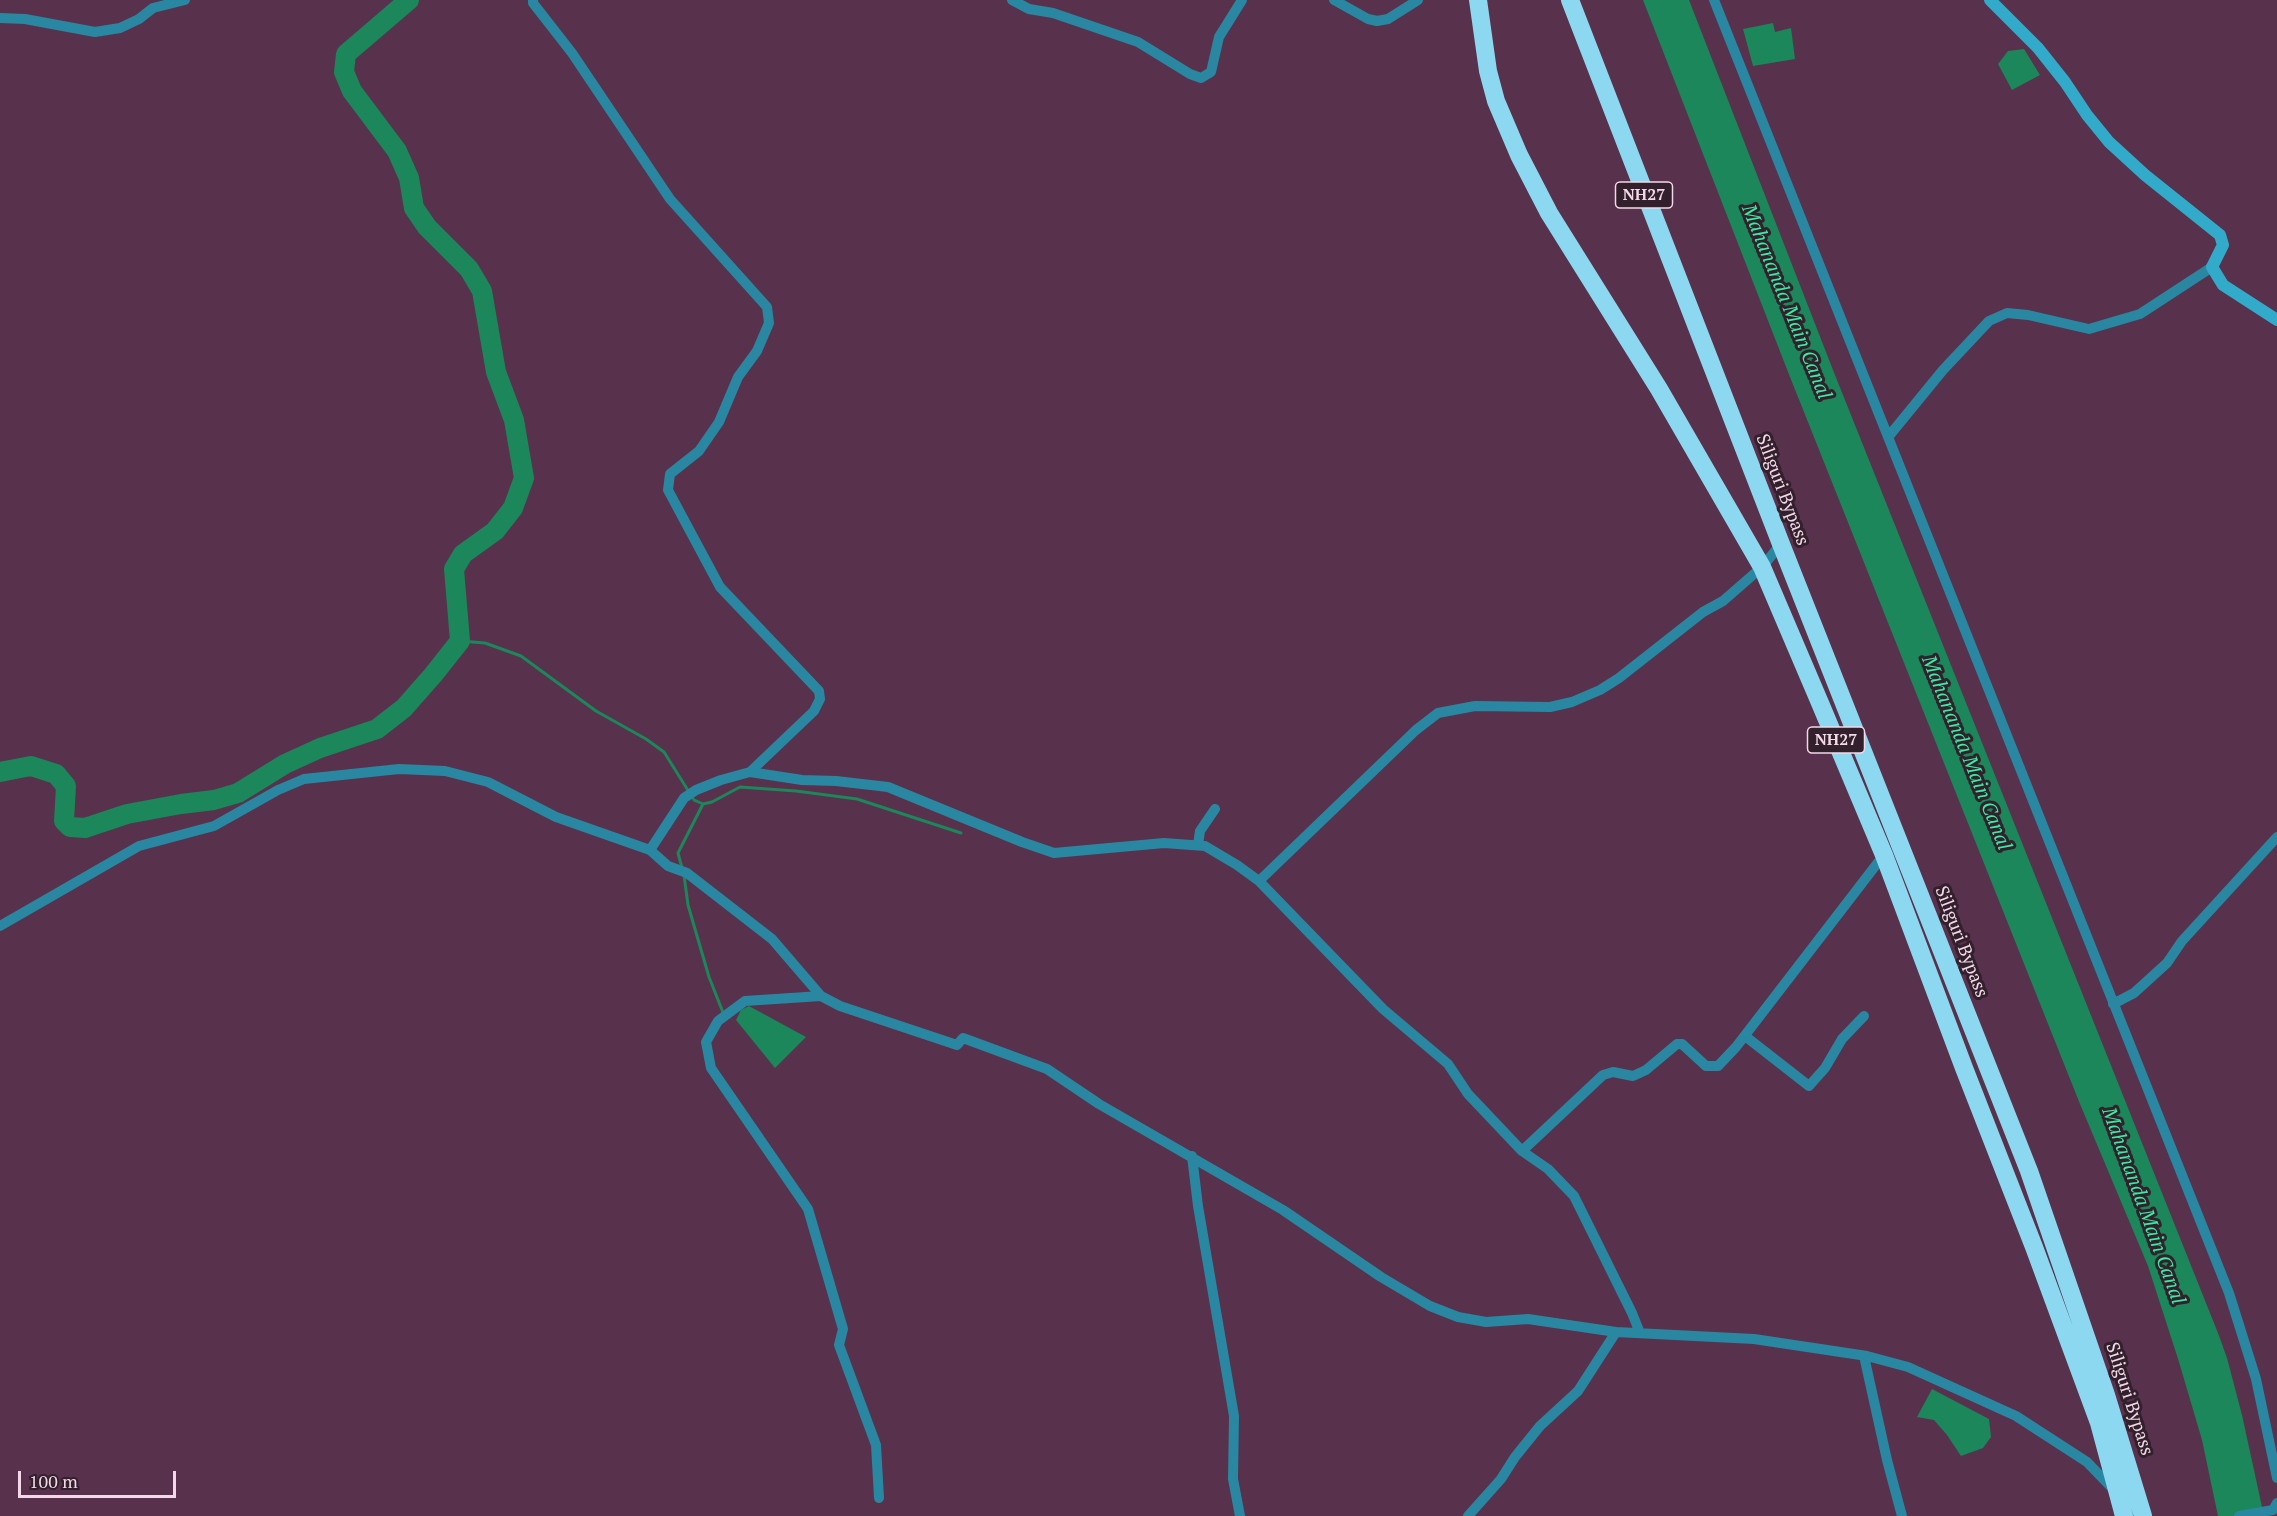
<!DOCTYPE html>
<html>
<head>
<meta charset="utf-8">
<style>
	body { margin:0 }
	#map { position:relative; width:2277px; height:1516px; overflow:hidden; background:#58314c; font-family:"PT Serif",serif }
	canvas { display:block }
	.scale { position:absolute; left:18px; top:1471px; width:158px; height:27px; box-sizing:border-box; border:3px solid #f2d8e8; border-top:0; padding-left:8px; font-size:18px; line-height:21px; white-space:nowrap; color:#f2d8e8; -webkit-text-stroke:4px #32202c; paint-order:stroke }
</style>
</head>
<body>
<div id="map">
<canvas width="2277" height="1516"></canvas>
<div class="scale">100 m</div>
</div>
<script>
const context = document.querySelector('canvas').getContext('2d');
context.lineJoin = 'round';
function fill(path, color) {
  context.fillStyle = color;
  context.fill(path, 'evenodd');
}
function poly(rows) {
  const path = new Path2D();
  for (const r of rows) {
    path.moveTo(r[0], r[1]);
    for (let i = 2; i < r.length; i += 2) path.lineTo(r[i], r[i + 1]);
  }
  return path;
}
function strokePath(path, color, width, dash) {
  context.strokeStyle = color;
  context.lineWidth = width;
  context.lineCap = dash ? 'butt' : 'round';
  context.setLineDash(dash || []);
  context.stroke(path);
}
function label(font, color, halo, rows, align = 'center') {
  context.font = font + ' "PT Serif",serif';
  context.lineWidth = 6;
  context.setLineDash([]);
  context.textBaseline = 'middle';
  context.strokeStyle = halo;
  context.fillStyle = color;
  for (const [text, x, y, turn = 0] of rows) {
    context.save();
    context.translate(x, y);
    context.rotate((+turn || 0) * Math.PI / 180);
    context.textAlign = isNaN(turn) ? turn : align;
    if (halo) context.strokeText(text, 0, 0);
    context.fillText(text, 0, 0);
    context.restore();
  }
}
fill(poly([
	[1643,0,1689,0,1833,370,2218,1333,2227,1358,2242,1415,2264,1516,2218,1516,2202,1440,2179,1362,2148,1266,2080,1104,1790,377],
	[1773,23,1775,32,1791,28,1795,59,1753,66,1743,29],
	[2024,49,2040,75,2012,90,1998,64,2008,51],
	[749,1006,806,1037,775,1068,736,1020,741,1010],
	[1932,1389,1989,1419,1991,1437,1983,1448,1961,1456,1947,1435,1934,1420,1917,1417]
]), '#1b875a');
strokePath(poly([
	[460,641,485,643,521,656,596,711,646,739,664,752,694,800,703,804,712,802,740,787,796,791,857,799,961,833],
	[682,868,678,853,703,804],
	[684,875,688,905,709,977,724,1015]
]), '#1b875a', 3);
strokePath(poly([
	[0,772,31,766,56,774,66,786,64,821,70,827,85,828,127,814,181,804,214,800,238,793,285,764,320,748,377,729,404,708,433,675,460,641,454,569,463,554,495,531,513,508,524,478,514,420,496,372,482,291,469,269,427,227,414,208,409,178,397,151,352,91,344,72,346,54,409,0]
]), '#1b875a', 20);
strokePath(poly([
	[533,0,533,3,572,53,670,199,767,307,769,323,757,351,738,377,719,422,699,451,670,474,668,490,720,587,819,691,820,699,814,711,750,772,721,780,696,790,684,798,650,850],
	[1012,0,1029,9,1053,13,1138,42,1190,74,1201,78,1211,72,1219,37,1242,0],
	[1334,0,1368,19,1377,21,1388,19,1418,0],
	[1714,0,2229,1293,2256,1379,2277,1478],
	[0,18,25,19,95,32,120,28,139,19,153,8,185,0],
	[1889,436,1943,370,1989,321,2007,313,2028,315,2089,329,2140,314,2212,267],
	[750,772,802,780,836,781,888,787,1022,842,1054,853,1164,843,1205,846,1237,865,1259,881,1383,1009,1448,1064,1468,1094,1522,1151,1548,1169,1574,1196,1632,1313,1640,1333],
	[1198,845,1200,831,1215,809],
	[1259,881,1416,730,1438,713,1475,706,1550,707,1572,702,1600,690,1619,678,1703,612,1723,601,1762,567,1781,544],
	[0,926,139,846,214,826,278,790,304,779,399,769,445,771,488,782,556,817,650,850,668,866,687,873,772,939,821,996,840,1006,957,1045,963,1038,1047,1069,1099,1104,1283,1210,1381,1277,1430,1306,1458,1317,1486,1322,1528,1319,1616,1332,1754,1339,1867,1356,1908,1367,2016,1416,2087,1462,2115,1491],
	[821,996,745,1001,718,1021,706,1042,711,1068,808,1209,843,1329,839,1345,876,1445,879,1498],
	[2113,1004,2134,993,2167,963,2182,941,2277,837],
	[1745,1036,1809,1086,1825,1068,1842,1039,1864,1016],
	[1522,1151,1603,1075,1613,1072,1633,1076,1646,1070,1677,1044,1682,1044,1706,1066,1718,1066,1736,1047,1886,852],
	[1192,1156,1198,1206,1234,1416,1233,1479,1240,1516],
	[1864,1356,1887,1460,1902,1516],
	[1468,1516,1501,1479,1515,1457,1540,1426,1578,1391,1616,1332],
	[2239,1516,2273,1510,2277,1503]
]), '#2987a1', 10);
strokePath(poly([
	[1990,0,2038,48,2065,82,2087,115,2109,142,2145,175,2220,235,2223,245,2212,267,2223,285,2277,320]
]), '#32abcb', 12);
strokePath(poly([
	[1478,0,1488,71,1496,101,1519,155,1549,213,1659,389,1762,567,1820,703,1884,855,1964,1068,2034,1247,2099,1423,2124,1516],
	[1570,0,1781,544,2029,1171,2106,1395,2143,1516]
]), '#8bd8f0', 18);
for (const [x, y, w] of [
	[1644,195,57],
	[1836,740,57]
]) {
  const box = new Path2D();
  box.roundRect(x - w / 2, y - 13, w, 26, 4.5);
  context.fillStyle = '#32202c';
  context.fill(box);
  strokePath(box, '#f2d8e8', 1.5);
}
label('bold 16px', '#f2d8e8', null, [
	["NH27",1644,195],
	["NH27",1836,740]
]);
label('18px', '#f2d8e8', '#32202c', [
	["Siliguri Bypass",1782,490,69],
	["Siliguri Bypass",1961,942,69],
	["Siliguri Bypass",2129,1399,72]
]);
label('italic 20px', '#39eca2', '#32202c', [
	["Mahananda Main Canal",1786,302,68],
	["Mahananda Main Canal",1966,753,68],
	["Mahananda Main Canal",2143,1206,70]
]);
</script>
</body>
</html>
